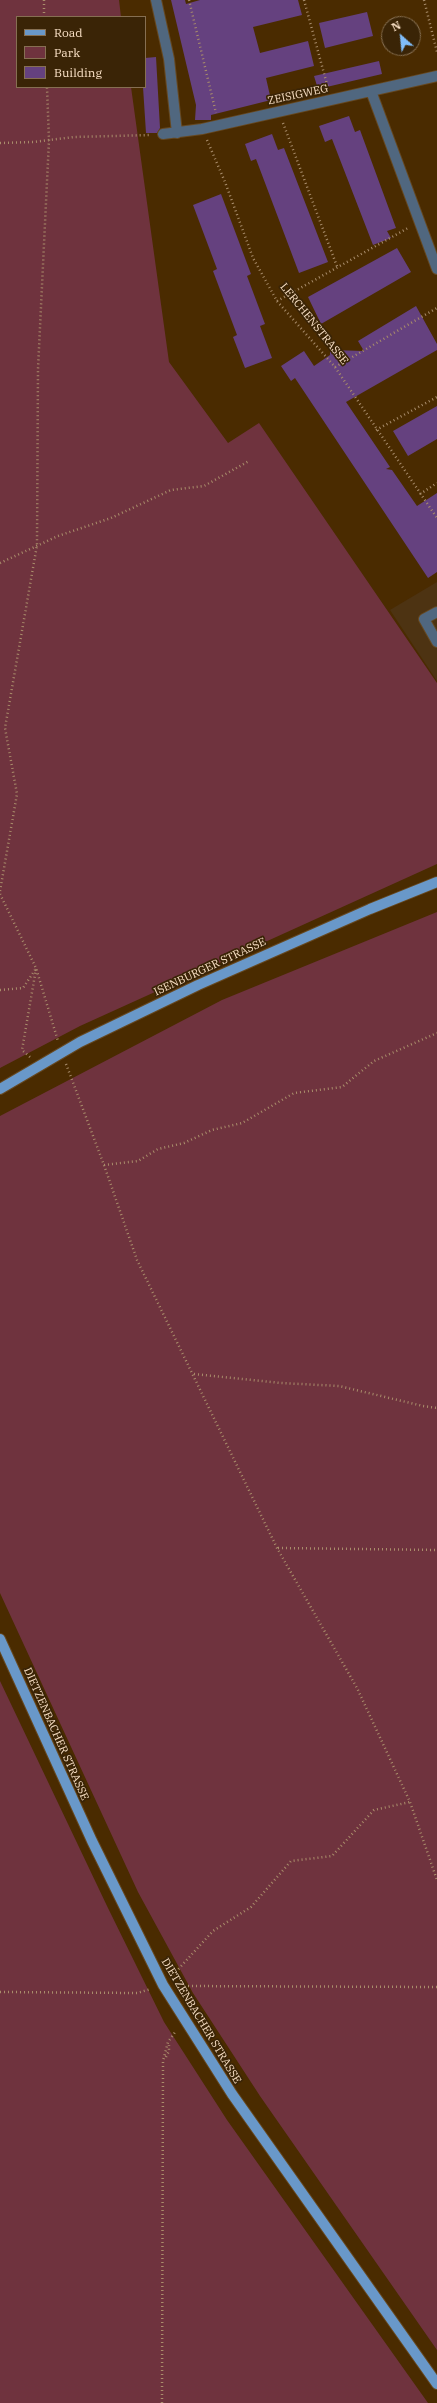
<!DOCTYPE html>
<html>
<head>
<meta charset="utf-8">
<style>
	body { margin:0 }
	#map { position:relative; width:437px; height:2403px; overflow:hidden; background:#4a2b00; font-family:"IBM Plex Serif",serif }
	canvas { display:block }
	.legend { position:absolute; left:16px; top:16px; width:130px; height:72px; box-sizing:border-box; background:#3a2406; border:1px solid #866f52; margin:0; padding:5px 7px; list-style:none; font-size:12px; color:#f9e0c5 }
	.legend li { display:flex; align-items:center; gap:8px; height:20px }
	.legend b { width:20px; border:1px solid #866f52 }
	.north { position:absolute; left:381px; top:16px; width:40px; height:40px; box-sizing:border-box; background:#3a2406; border:1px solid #866f52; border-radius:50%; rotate:333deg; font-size:11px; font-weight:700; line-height:16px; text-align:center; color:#f9e0c5 }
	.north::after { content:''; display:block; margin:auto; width:14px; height:18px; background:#80bdfa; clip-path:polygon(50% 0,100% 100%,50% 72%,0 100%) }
</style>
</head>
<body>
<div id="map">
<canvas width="437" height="2403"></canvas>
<ul class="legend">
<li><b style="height:5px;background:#6998c9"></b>Road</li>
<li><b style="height:11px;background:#6f333e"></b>Park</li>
<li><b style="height:11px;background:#65417f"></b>Building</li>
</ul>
<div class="north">N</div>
</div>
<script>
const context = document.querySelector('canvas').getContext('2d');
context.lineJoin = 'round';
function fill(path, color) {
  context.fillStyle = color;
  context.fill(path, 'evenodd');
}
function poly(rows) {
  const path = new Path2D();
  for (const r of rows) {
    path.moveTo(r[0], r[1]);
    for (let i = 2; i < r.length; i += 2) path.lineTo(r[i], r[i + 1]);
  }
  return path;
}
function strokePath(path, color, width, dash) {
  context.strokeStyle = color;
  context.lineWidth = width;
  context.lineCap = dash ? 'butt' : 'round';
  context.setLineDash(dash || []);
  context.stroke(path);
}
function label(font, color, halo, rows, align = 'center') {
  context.font = font + ' "IBM Plex Serif",serif';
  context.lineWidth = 3.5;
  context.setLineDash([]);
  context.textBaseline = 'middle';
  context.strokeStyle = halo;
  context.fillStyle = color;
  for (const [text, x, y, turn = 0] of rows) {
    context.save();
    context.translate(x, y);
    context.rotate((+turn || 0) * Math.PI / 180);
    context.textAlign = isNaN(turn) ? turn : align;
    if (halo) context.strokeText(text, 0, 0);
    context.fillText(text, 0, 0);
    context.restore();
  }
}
fill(poly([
	[437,582,437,681,390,610]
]), '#4d3312');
fill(poly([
	[0,0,119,0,121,17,17,17,17,87,131,87,169,362,228,443,259,423,437,683,437,864,80,1026,0,1068],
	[437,912,437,2350,260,2096,193,1993,138,1892,0,1593,0,1116,222,1000],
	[0,1681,107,1906,164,2022,227,2120,428,2403,0,2403]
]), '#6f333e');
fill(poly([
	[171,0,185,0,186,4,200,0,298,0,302,15,253,27,260,53,308,41,314,66,266,78,271,100,211,115,211,120,195,120,196,105],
	[367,12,373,36,325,48,319,23],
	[156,57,160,128,157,133,146,133,143,87,145,87,145,58],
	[379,61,382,74,318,89,314,76],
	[349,116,355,132,360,130,396,228,387,231,391,238,373,245,332,139,325,142,319,126],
	[272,134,278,150,284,148,328,262,299,273,256,159,251,161,245,144],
	[221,194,251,274,247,276,265,324,260,326,272,358,245,368,233,337,237,335,213,271,217,269,193,205],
	[397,248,411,272,321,324,308,297],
	[416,306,437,344,437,350,346,402,390,467,386,469,392,470,417,506,437,493,437,572,428,578,295,378,291,381,281,366,304,351,314,366,330,355,330,350,364,351,358,341],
	[437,406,437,439,408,456,393,431]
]), '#65417f');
const minor = poly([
	[156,0,169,59,177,133],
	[371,91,437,269],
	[163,134,202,129,437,76],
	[437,612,424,619,437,642]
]);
const major = poly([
	[0,1089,80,1042,198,985,370,909,437,882],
	[0,1639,92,1841,163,1985,232,2094,437,2384]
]);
strokePath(minor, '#664820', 12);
strokePath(major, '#664820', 12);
strokePath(poly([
	[44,0,44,17],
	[189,0,216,113],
	[304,0,328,88],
	[424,0,437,52],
	[283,123,338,269],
	[207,140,225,182,253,258,277,301,335,367,437,518],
	[0,143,33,142,74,137,151,135],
	[277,301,408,228],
	[335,367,437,308],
	[376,430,437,397],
	[420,494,437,483],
	[0,563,58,536,111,518,171,490,204,486,249,461],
	[0,891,17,794,5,728,37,545,38,369,49,140,47,87],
	[0,894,36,968,58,1041],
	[0,990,23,988,35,970],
	[30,1057,22,1050,36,969],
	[66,1064,104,1165,137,1260,277,1548,357,1688,410,1802,437,1880],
	[104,1165,138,1161,158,1149,184,1143,212,1130,242,1123,294,1093,342,1087,374,1061,437,1033],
	[194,1374,281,1383,339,1386,423,1406,437,1408],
	[278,1548,437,1550],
	[173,1975,213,1931,251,1907,291,1861,332,1856,374,1810,410,1802],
	[180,1986,437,1987],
	[0,1992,137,1993,151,1989],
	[166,2057,169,2051,169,2045],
	[162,2403,163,2061,168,2042,176,2031]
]), '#a98d6b', 2.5, [1, 3]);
strokePath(minor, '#50677f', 10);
strokePath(major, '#6998c9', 10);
label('11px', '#f9e0c5', '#3a2406', [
	["ZEISIGWEG",298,95,-12],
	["LERCHENSTRASSE",314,324,51],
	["ISENBURGER STRASSE",210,967,-25],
	["DIETZENBACHER STRASSE",56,1734,66],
	["DIETZENBACHER STRASSE",201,2021,59]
]);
</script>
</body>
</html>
